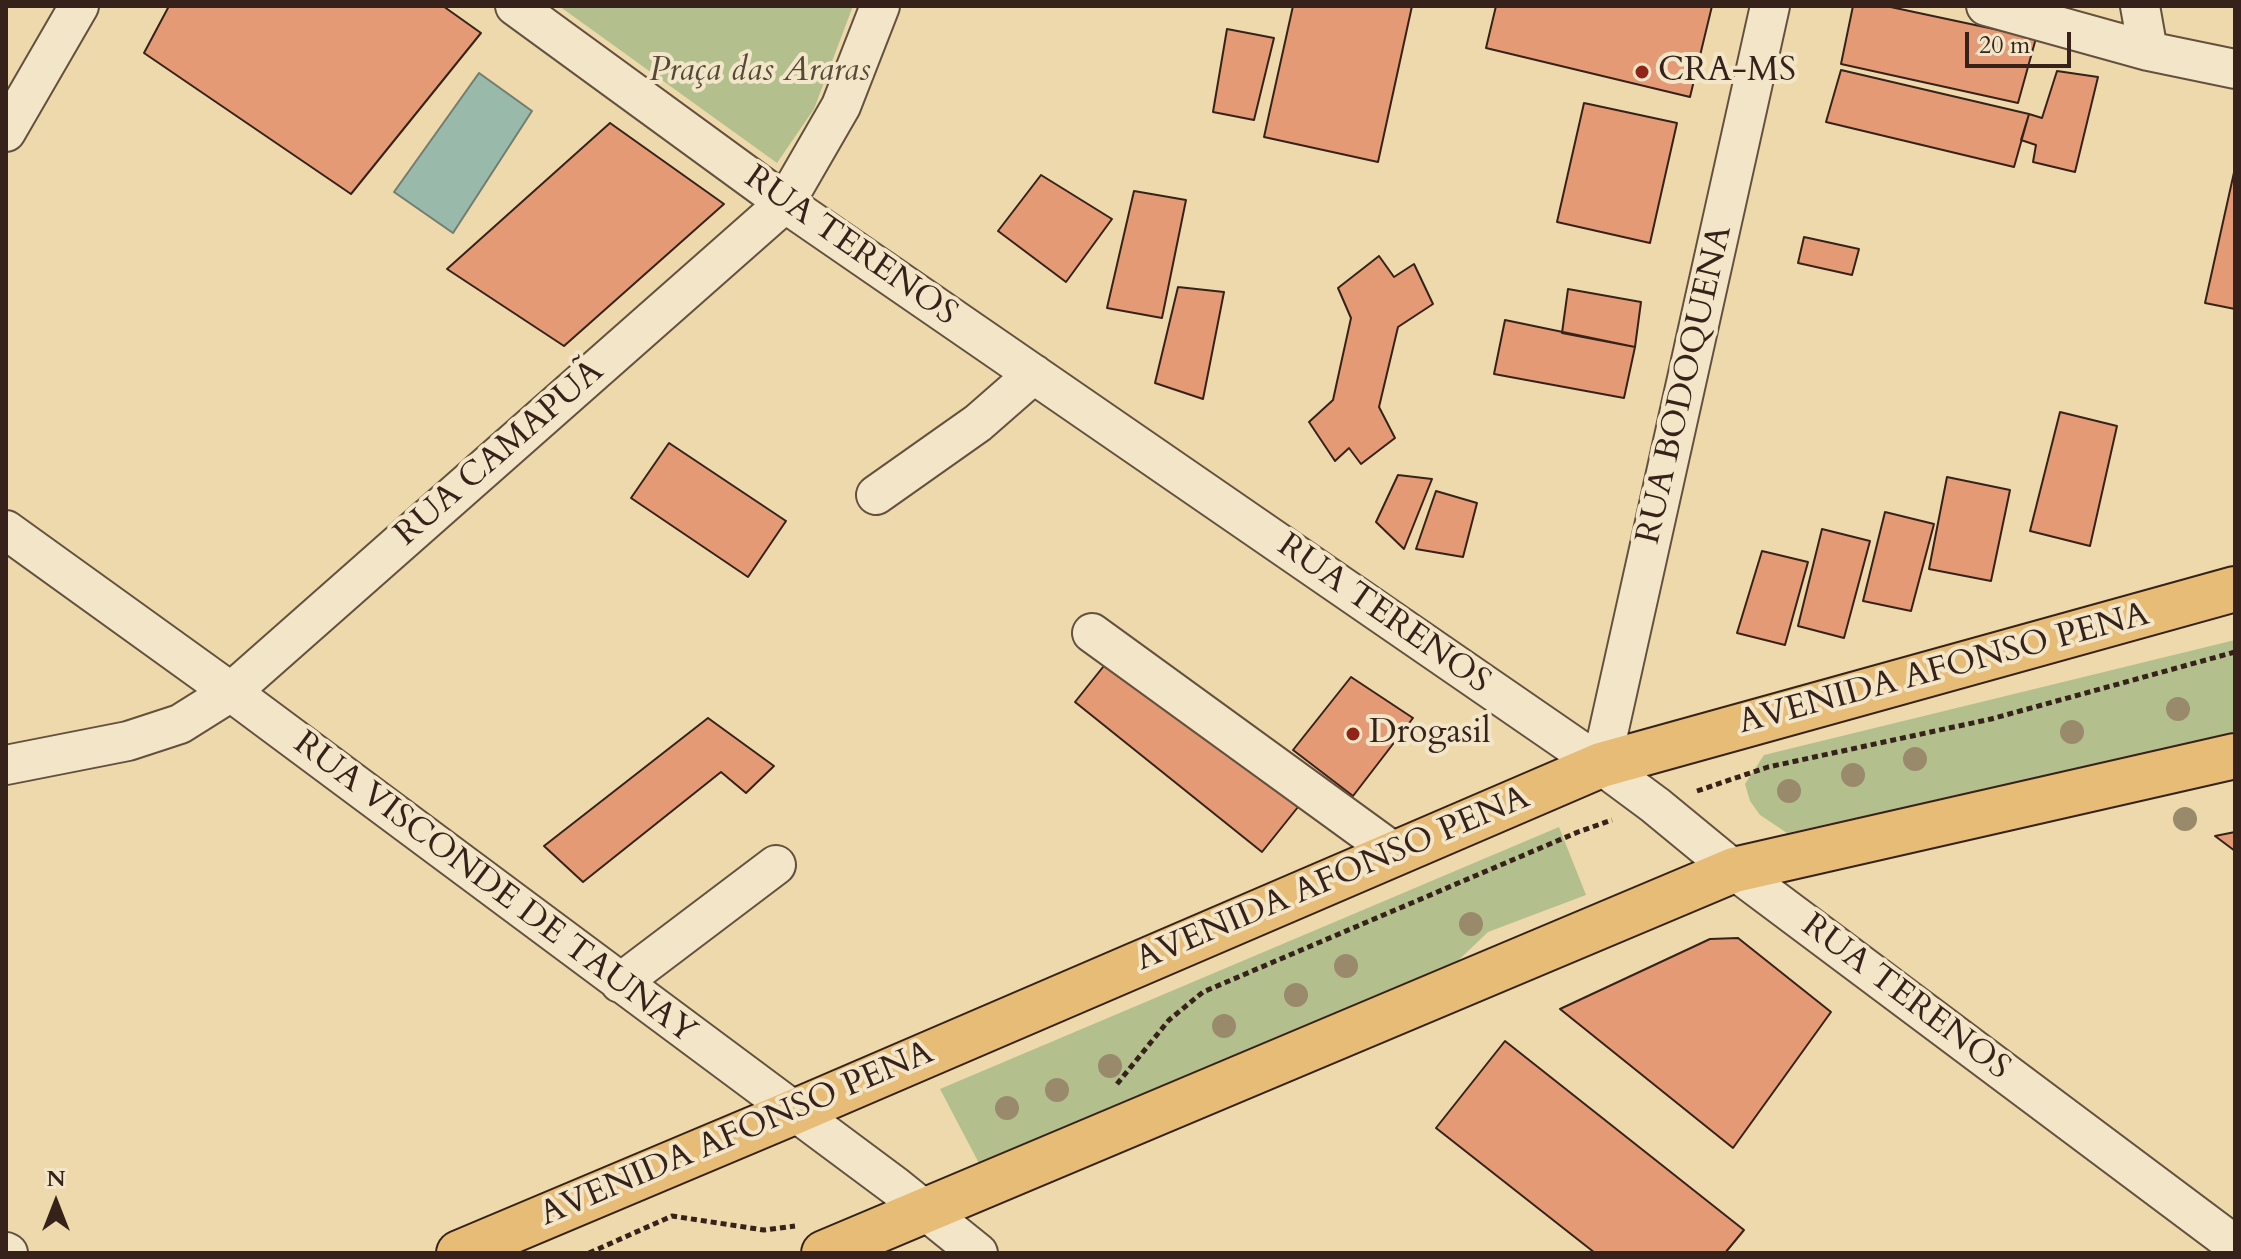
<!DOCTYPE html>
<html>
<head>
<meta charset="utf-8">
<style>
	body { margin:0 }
	#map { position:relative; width:2241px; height:1259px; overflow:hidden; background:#edd9ab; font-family:Cardo,serif }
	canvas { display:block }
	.frame { position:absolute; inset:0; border:8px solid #36221a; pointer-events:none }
	.north { position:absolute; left:16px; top:1163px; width:80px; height:80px; -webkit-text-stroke:6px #f3e6c8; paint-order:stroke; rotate:0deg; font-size:22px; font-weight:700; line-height:32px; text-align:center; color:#36221a }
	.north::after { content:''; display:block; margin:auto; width:28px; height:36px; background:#36221a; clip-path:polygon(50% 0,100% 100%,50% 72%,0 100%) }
	.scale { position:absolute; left:1965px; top:32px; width:106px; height:36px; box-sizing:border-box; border:4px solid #36221a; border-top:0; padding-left:10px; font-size:24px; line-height:28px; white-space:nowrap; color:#36221a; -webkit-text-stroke:6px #f3e6c8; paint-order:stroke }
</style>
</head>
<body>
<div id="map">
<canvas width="2241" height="1259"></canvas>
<div class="frame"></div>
<div class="north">N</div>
<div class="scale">20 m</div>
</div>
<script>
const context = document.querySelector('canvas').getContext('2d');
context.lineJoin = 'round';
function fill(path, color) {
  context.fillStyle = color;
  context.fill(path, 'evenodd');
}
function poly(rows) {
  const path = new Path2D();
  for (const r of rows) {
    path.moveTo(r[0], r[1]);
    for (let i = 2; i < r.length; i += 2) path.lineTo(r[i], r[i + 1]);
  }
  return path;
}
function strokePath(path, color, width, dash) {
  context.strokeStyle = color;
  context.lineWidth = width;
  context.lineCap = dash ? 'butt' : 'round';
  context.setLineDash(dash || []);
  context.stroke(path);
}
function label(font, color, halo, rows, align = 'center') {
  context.font = font + ' Cardo,serif';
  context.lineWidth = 8;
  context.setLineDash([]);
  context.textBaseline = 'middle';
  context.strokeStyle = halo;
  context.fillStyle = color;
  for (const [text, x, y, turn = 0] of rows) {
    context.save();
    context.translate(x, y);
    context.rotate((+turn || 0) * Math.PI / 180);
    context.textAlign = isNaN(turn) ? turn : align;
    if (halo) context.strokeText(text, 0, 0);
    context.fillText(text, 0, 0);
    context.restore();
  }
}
fill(poly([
	[559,6,853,6,814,109,777,163],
	[2235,640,2235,735,1787,833,1760,815,1750,801,1745,784,1764,755],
	[1559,827,1586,895,1488,932,1445,973,982,1169,940,1089]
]), '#b3c08d');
const water = poly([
	[479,73,532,111,453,233,394,192,479,73]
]);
fill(water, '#99baaa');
strokePath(water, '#717d70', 2);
const building = poly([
	[169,6,443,6,481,33,351,194,144,53,169,6],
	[1293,6,1412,6,1378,162,1264,137,1293,6],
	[1496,6,1712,6,1690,97,1486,48,1496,6],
	[1853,6,1886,6,2036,38,2018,103,1841,64,1853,6],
	[1227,29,1274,38,1254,120,1213,112,1227,29],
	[1841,70,2029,114,2014,167,1826,122,1841,70],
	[2057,71,2098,77,2075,172,2033,162,2036,145,2021,140,2029,114,2042,118,2057,71],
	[1584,103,1677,123,1650,243,1557,222,1584,103],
	[610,123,724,204,564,346,447,269,610,123],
	[2235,168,2235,309,2205,303,2235,168],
	[1041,175,1112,219,1066,282,998,231,1041,175],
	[1134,191,1186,200,1162,318,1107,308,1134,191],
	[1804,237,1859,249,1852,275,1798,263,1804,237],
	[1379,256,1394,277,1414,264,1433,304,1398,327,1379,407,1395,438,1361,464,1349,448,1335,461,1309,422,1333,400,1351,318,1338,288,1379,256],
	[1178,287,1224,292,1203,399,1155,383,1178,287],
	[1568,289,1641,302,1635,347,1562,333,1568,289],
	[1505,320,1635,347,1624,398,1494,374,1505,320],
	[2060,412,2117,426,2090,546,2030,531,2060,412],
	[669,443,786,521,748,577,631,498,669,443],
	[1398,475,1432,479,1404,549,1376,522,1398,475],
	[1947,477,2010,490,1991,581,1929,569,1947,477],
	[1436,491,1477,503,1463,557,1416,549,1436,491],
	[1885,512,1934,524,1911,611,1863,601,1885,512],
	[1822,529,1870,541,1844,638,1798,626,1822,529],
	[1762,551,1808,562,1785,645,1737,633,1762,551],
	[1111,657,1298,807,1262,852,1075,702,1111,657],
	[1351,677,1413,718,1353,796,1293,750,1351,677],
	[708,718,774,766,746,793,721,772,583,882,544,846,708,718],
	[2235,832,2235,851,2215,836,2235,832],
	[1738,938,1831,1012,1733,1148,1560,1009,1710,939,1738,938],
	[1505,1041,1744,1230,1725,1253,1595,1253,1436,1128,1505,1041]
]);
fill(building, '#e49b75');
strokePath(building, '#36221a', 2);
const minor = poly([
	[515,6,785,203,1601,765,1655,805,1734,870,2235,1245],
	[1986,6,2148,51,2235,69],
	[2140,6,2148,51],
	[6,132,79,6],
	[876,495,978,423,1034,374],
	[6,530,231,692,895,1186,978,1253],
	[1092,633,1395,853],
	[6,765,128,741,180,724,231,692,785,203,841,106,880,6],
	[1601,765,1770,6],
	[620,983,776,865],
	[6,1252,8,1253]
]);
const major = poly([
	[459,1253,794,1112,1601,765,2235,589],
	[824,1253,1734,870,2235,756]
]);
strokePath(minor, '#64503e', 42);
strokePath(major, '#36221a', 48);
strokePath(poly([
	[1697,791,1768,767,1991,719,2235,652],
	[1117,1084,1169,1020,1203,992,1578,832,1612,820],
	[589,1253,672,1216,764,1230,795,1226]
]), '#36221a', 5, [6, 4]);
strokePath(minor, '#f3e6c8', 38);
strokePath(major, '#e6bc76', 44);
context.fillStyle = '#998a6b';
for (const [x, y] of [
	[2178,709],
	[2072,732],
	[1915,759],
	[1853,775],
	[1789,791],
	[2185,819],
	[1471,924],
	[1346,966],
	[1296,995],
	[1224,1026],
	[1110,1066],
	[1057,1090],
	[1007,1108]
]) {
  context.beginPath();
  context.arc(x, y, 12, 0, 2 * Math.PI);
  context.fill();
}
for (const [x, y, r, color] of [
	[1642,72,8,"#8f2418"],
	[1353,734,8,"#8f2418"]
]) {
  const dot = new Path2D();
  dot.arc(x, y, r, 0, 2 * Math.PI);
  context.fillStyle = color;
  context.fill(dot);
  strokePath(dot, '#f3e6c8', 3);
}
label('italic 34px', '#554a37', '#f3e6c8', [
	["Praça das Araras",760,72]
]);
label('34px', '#36221a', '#f3e6c8', [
	["CRA-MS",1658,72],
	["Drogasil",1369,734]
], 'left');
label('34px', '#36221a', '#f3e6c8', [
	["RUA TERENOS",850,247,35],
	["RUA BODOQUENA",1686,385,-77],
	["RUA CAMAPUÃ",500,454,-41],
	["RUA TERENOS",1383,615,35],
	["AVENIDA AFONSO PENA",1944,670,-15],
	["AVENIDA AFONSO PENA",1333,880,-23],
	["RUA VISCONDE DE TAUNAY",494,889,37],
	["RUA TERENOS",1905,998,37],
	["AVENIDA AFONSO PENA",737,1135,-23]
]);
</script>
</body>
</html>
